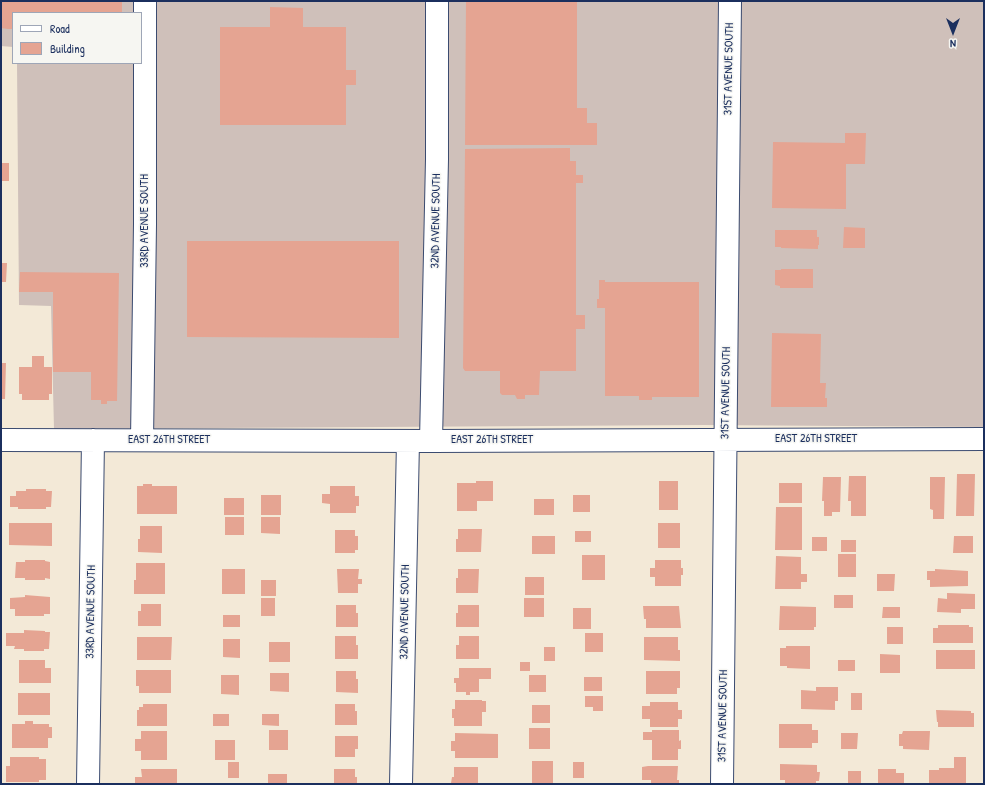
<!DOCTYPE html>
<html>
<head>
<meta charset="utf-8">
<style>
	body { margin:0 }
	#map { position:relative; width:985px; height:785px; overflow:hidden; background:#f3e9d7; font-family:"Patrick Hand",sans-serif }
	canvas { display:block }
	.frame { position:absolute; inset:0; border:2px solid #1b2f5e; pointer-events:none }
	.legend { position:absolute; left:12px; top:12px; width:130px; height:52px; box-sizing:border-box; background:#f6f6f2; border:1px solid #9ea6b7; margin:0; padding:5px 7px; list-style:none; font-size:12px; color:#1b2f5e }
	.legend li { display:flex; align-items:center; gap:8px; height:20px }
	.legend b { width:20px; border:1px solid #9ea6b7 }
	.north { position:absolute; left:933px; top:12px; width:40px; height:40px; -webkit-text-stroke:3px #f6f6f2; paint-order:stroke; rotate:180deg; font-size:11px; font-weight:700; line-height:16px; text-align:center; color:#1b2f5e }
	.north::after { content:''; display:block; margin:auto; width:14px; height:18px; background:#1b2f5e; clip-path:polygon(50% 0,100% 100%,50% 72%,0 100%) }
</style>
</head>
<body>
<div id="map">
<canvas width="985" height="785"></canvas>
<div class="frame"></div>
<ul class="legend">
<li><b style="height:5px;background:#fff"></b>Road</li>
<li><b style="height:11px;background:#e5a492"></b>Building</li>
</ul>
<div class="north">N</div>
</div>
<script>
const context = document.querySelector('canvas').getContext('2d');
context.lineJoin = 'round';
function fill(path, color) {
  context.fillStyle = color;
  context.fill(path, 'evenodd');
}
function poly(rows) {
  const path = new Path2D();
  for (const r of rows) {
    path.moveTo(r[0], r[1]);
    for (let i = 2; i < r.length; i += 2) path.lineTo(r[i], r[i + 1]);
  }
  return path;
}
function strokePath(path, color, width, dash) {
  context.strokeStyle = color;
  context.lineWidth = width;
  context.lineCap = dash ? 'butt' : 'round';
  context.setLineDash(dash || []);
  context.stroke(path);
}
function label(font, color, halo, rows, align = 'center') {
  context.font = font + ' "Patrick Hand",sans-serif';
  context.lineWidth = 3;
  context.setLineDash([]);
  context.textBaseline = 'middle';
  context.strokeStyle = halo;
  context.fillStyle = color;
  for (const [text, x, y, turn = 0] of rows) {
    context.save();
    context.translate(x, y);
    context.rotate((+turn || 0) * Math.PI / 180);
    context.textAlign = isNaN(turn) ? turn : align;
    if (halo) context.strokeText(text, 0, 0);
    context.fillText(text, 0, 0);
    context.restore();
  }
}
fill(poly([
	[1,1,984,1,984,427,704,425,54,429,51,306,19,305,17,63,141,63,141,13,13,13,13,47,1,46]
]), '#cfc0ba');
fill(poly([
	[1,1,122,1,122,12,13,13,13,29,8,29,1,28],
	[466,1,577,1,577,108,587,108,587,123,597,123,597,145,465,145],
	[270,7,303,8,303,27,346,27,346,70,356,70,356,85,346,85,346,125,220,125,220,27,270,27],
	[845,133,866,133,865,164,846,164,846,209,772,208,773,142,845,143],
	[570,148,570,161,576,161,576,175,583,175,583,183,576,183,576,315,585,315,585,329,576,329,576,371,540,371,539,395,525,395,525,399,517,399,515,395,502,395,500,393,500,371,465,371,463,368,465,149],
	[1,163,9,163,9,181,1,181],
	[844,227,865,228,865,248,843,248],
	[775,230,817,230,817,237,819,237,819,245,818,245,818,249,781,248,781,247,775,247],
	[187,241,399,241,399,338,187,337],
	[1,263,7,263,6,282,1,282],
	[781,269,813,269,813,288,780,288,780,286,775,285,775,270,781,270],
	[20,272,119,273,117,401,107,401,107,404,101,404,101,400,91,400,91,372,53,372,53,292,19,292],
	[599,280,605,280,605,282,699,282,699,397,652,397,652,400,639,400,639,396,605,396,605,308,597,308,597,299,599,299],
	[772,333,821,334,820,383,826,383,825,398,827,398,827,407,771,407],
	[32,356,44,356,44,367,52,367,52,394,49,394,49,400,22,400,22,394,19,394,19,367,32,367],
	[1,363,6,363,5,399,1,399],
	[957,474,975,474,974,516,956,516],
	[849,476,866,476,866,516,851,516,851,501,848,501],
	[823,477,841,477,840,512,832,512,832,516,824,516,824,501,822,501],
	[930,477,945,477,944,519,933,519,933,510,930,509],
	[476,481,493,481,493,501,477,501,477,511,457,511,457,483,476,483],
	[659,481,678,481,678,510,659,510],
	[779,483,802,483,802,503,779,503],
	[143,484,152,484,152,486,177,486,177,514,137,514,137,486,143,486],
	[330,486,355,486,355,496,359,496,359,506,356,506,356,513,330,513,330,504,322,503,322,494,330,494],
	[26,489,46,489,46,491,52,491,51,507,46,507,46,509,18,509,18,507,10,507,10,496,16,496,16,491,26,491],
	[261,495,281,495,281,515,261,515],
	[573,495,590,495,590,512,573,512],
	[224,498,244,498,244,515,224,515],
	[534,499,554,499,554,515,534,515],
	[776,507,802,507,802,550,775,550],
	[225,517,244,517,244,535,225,535],
	[261,517,280,517,280,534,261,533],
	[9,523,52,523,52,546,9,545],
	[658,523,680,523,680,548,658,548],
	[140,526,162,526,162,553,138,552,138,539,140,539],
	[458,529,482,529,481,552,456,552,456,539,458,539],
	[335,530,355,530,355,536,358,536,358,550,355,550,355,553,335,553],
	[575,531,591,531,591,542,575,542],
	[532,536,555,536,555,554,532,554],
	[954,536,973,536,973,553,953,553],
	[812,537,827,537,827,551,812,551],
	[841,540,856,540,856,552,841,552],
	[838,554,856,554,856,577,838,577],
	[582,555,605,555,605,580,582,580],
	[776,556,801,557,801,574,807,574,807,582,801,582,801,589,775,589],
	[25,560,45,560,45,561,50,562,50,579,45,578,45,580,25,580,25,578,15,578,16,562,25,562],
	[655,560,681,560,681,568,683,568,683,575,681,575,681,586,655,586,655,577,650,577,650,568,655,568],
	[136,563,165,563,165,594,134,594,134,580,136,580],
	[222,569,245,569,245,594,222,594],
	[337,569,359,569,358,579,362,579,362,584,358,584,358,593,338,593],
	[458,569,479,569,478,593,456,593,456,578,458,578],
	[935,569,968,571,968,586,930,587,930,580,927,580,927,571,935,571],
	[877,574,895,574,894,591,877,591],
	[525,577,544,577,544,595,525,595],
	[261,580,276,580,276,596,261,596],
	[947,593,975,594,975,609,961,609,961,613,937,612,938,598,947,599],
	[25,595,50,597,50,614,44,614,44,616,15,616,15,609,10,609,10,598,25,597],
	[834,595,853,595,853,608,834,608],
	[261,598,275,598,275,616,261,616],
	[524,598,544,598,544,617,524,617],
	[141,604,161,604,161,626,138,626,138,611,141,611],
	[336,605,356,605,356,613,358,613,358,627,336,627],
	[458,605,479,605,479,627,456,627,456,613,458,613],
	[643,606,679,606,681,628,646,628,646,619,644,619],
	[780,606,816,607,816,627,814,627,814,630,779,630],
	[883,607,900,607,900,618,882,618],
	[573,608,591,608,591,629,573,629],
	[223,615,240,615,240,627,223,627],
	[938,625,969,625,969,627,973,627,973,643,933,643,933,628,938,628],
	[887,627,903,627,903,644,887,644],
	[24,630,45,631,45,632,50,632,49,649,44,649,44,651,24,651,24,649,14,649,15,646,6,646,6,633,24,633],
	[585,633,603,633,603,652,585,652],
	[335,636,356,636,356,645,358,645,358,659,335,659],
	[459,636,479,636,479,659,456,659,456,645,459,645],
	[137,637,172,637,171,660,137,660],
	[644,637,678,637,678,650,680,650,680,661,644,660],
	[223,639,240,639,240,658,223,657],
	[269,642,290,642,290,662,269,662],
	[786,646,810,646,810,669,787,668,787,666,780,666,780,648,786,648],
	[544,647,555,647,555,661,544,661],
	[936,650,975,650,975,669,936,669],
	[880,654,900,655,900,673,880,673],
	[19,660,45,660,45,668,51,668,51,683,19,683],
	[838,660,855,660,855,671,838,671],
	[520,662,530,662,530,671,520,671],
	[459,668,491,668,491,679,479,679,479,692,470,692,470,695,466,695,466,692,456,692,456,683,454,683,454,678,459,678],
	[136,670,171,670,171,693,139,693,139,686,136,686],
	[336,671,356,671,356,679,358,679,358,693,336,692],
	[646,671,680,671,680,688,677,688,677,694,646,694],
	[270,673,289,673,289,692,270,691],
	[221,675,239,675,239,695,221,694],
	[529,675,546,675,546,692,529,692],
	[584,677,602,677,602,691,584,691],
	[816,687,838,687,838,701,835,701,835,710,801,709,801,690,816,691],
	[18,693,50,693,50,715,18,715],
	[851,693,862,693,862,710,851,710],
	[585,696,603,696,603,711,593,711,593,707,585,707],
	[455,700,482,700,482,701,486,701,486,712,482,712,482,726,454,726,454,718,452,718,452,709,455,709],
	[650,702,678,702,678,710,682,710,682,719,678,719,678,727,650,727,650,719,642,719,642,706,650,706],
	[143,704,167,704,167,726,137,726,137,710,139,710,139,707,143,707],
	[335,704,355,704,355,711,357,711,357,725,335,725],
	[532,705,550,705,550,723,532,723],
	[936,710,971,711,971,713,974,713,974,727,938,727,938,722,937,722],
	[213,714,229,714,229,726,213,726],
	[262,714,279,714,279,726,262,725],
	[25,721,33,721,33,724,49,724,49,727,52,727,52,738,48,738,48,748,12,748,12,724,25,724],
	[779,724,812,724,812,730,818,730,818,743,812,743,812,748,779,748],
	[529,728,550,728,550,749,529,749],
	[269,730,288,730,288,750,269,750],
	[652,730,679,730,679,741,681,740,681,749,678,749,678,760,652,760,652,740,643,740,643,732,652,732],
	[141,731,167,731,167,760,141,760,141,751,135,751,135,739,141,739],
	[903,731,930,731,929,750,903,749,903,746,899,746,899,734,902,734],
	[455,733,498,734,498,758,455,758,455,751,451,751,451,741,455,741],
	[841,733,858,733,857,749,841,749],
	[335,736,358,736,358,749,355,749,355,757,335,757],
	[215,740,235,740,235,760,215,760],
	[10,757,39,757,39,759,46,759,46,780,39,780,39,782,6,782,6,766,10,766],
	[954,757,966,757,966,784,929,784,929,770,939,770,939,768,954,768],
	[532,761,553,761,553,783,532,783],
	[228,762,239,762,239,778,228,778],
	[573,762,584,762,584,778,573,778],
	[780,764,817,765,817,772,820,772,819,781,816,781,816,784,785,784,785,780,780,780],
	[648,766,678,766,677,780,679,780,679,784,651,784,651,780,642,780,642,767],
	[454,767,478,767,478,784,451,783,452,777,454,777],
	[141,769,177,769,177,784,135,784,135,777,142,777],
	[334,769,355,769,355,777,357,777,357,784,334,784],
	[878,769,896,769,896,773,904,773,904,784,878,784],
	[848,771,861,771,861,784,848,784],
	[268,774,287,774,287,784,268,784]
]), '#e5a492');
const minor = poly([
	[1,440,431,441,984,439],
	[142,440,145,224,145,1],
	[431,441,437,159,437,1],
	[88,784,93,440],
	[401,784,408,441],
	[722,784,730,1]
]);
strokePath(minor, '#3b4b70', 24);
strokePath(minor, '#fff', 22);
label('12px', '#1b2f5e', '#f6f6f2', [
	["31ST AVENUE SOUTH",729,69,-89],
	["33RD AVENUE SOUTH",145,221,-90],
	["32ND AVENUE SOUTH",436,221,-89],
	["31ST AVENUE SOUTH",726,393,-89],
	["EAST 26TH STREET",816,439],
	["EAST 26TH STREET",169,440],
	["EAST 26TH STREET",492,440],
	["33RD AVENUE SOUTH",91,612,-89],
	["32ND AVENUE SOUTH",405,612,-89],
	["31ST AVENUE SOUTH",723,716,-89]
]);
</script>
</body>
</html>
